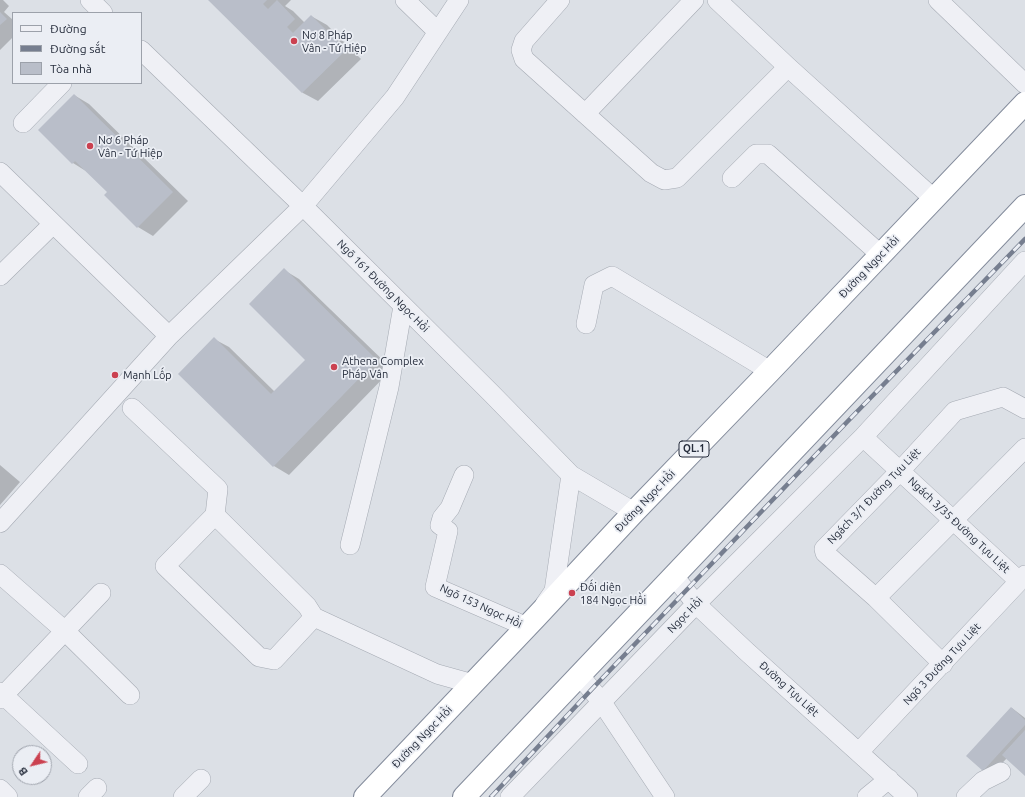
<!DOCTYPE html>
<html>
<head>
<meta charset="utf-8">
<style>
	body { margin:0 }
	#map { position:relative; width:1025px; height:797px; overflow:hidden; background:#dce0e6; font-family:Ubuntu,sans-serif }
	canvas { display:block }
	.legend { position:absolute; left:12px; top:12px; width:130px; height:72px; box-sizing:border-box; background:#ebeef4; border:1px solid #9ca1aa; margin:0; padding:5px 7px; list-style:none; font-size:12px; color:#262d3c }
	.legend li { display:flex; align-items:center; gap:8px; height:20px }
	.legend b { width:20px; border:1px solid #9ca1aa }
	.north { position:absolute; left:12px; top:745px; width:40px; height:40px; box-sizing:border-box; background:#ebeef4; border:1px solid #9ca1aa; border-radius:50%; rotate:235deg; font-size:11px; font-weight:700; line-height:16px; text-align:center; color:#262d3c }
	.north::after { content:''; display:block; margin:auto; width:14px; height:18px; background:#cb4150; clip-path:polygon(50% 0,100% 100%,50% 72%,0 100%) }
</style>
</head>
<body>
<div id="map">
<canvas width="1025" height="797"></canvas>
<ul class="legend">
<li><b style="height:5px;background:#eff0f5"></b>Đường</li>
<li><b style="height:5px;background:#767e8f"></b>Đường sắt</li>
<li><b style="height:11px;background:#b9bec9"></b>Tòa nhà</li>
</ul>
<div class="north">B</div>
</div>
<script>
const context = document.querySelector('canvas').getContext('2d');
context.lineJoin = 'round';
function fill(path, color) {
  context.fillStyle = color;
  context.fill(path, 'evenodd');
}
function poly(rows) {
  const path = new Path2D();
  for (const r of rows) {
    path.moveTo(r[0], r[1]);
    for (let i = 2; i < r.length; i += 2) path.lineTo(r[i], r[i + 1]);
  }
  return path;
}
function strokePath(path, color, width, dash) {
  context.strokeStyle = color;
  context.lineWidth = width;
  context.lineCap = dash ? 'butt' : 'round';
  context.setLineDash(dash || []);
  context.stroke(path);
}
function label(font, color, halo, rows, align = 'center') {
  context.font = font + ' Ubuntu,sans-serif';
  context.lineWidth = 3.5;
  context.setLineDash([]);
  context.textBaseline = 'middle';
  context.strokeStyle = halo;
  context.fillStyle = color;
  for (const [text, x, y, turn = 0] of rows) {
    context.save();
    context.translate(x, y);
    context.rotate((+turn || 0) * Math.PI / 180);
    context.textAlign = isNaN(turn) ? turn : align;
    if (halo) context.strokeText(text, 0, 0);
    context.fillText(text, 0, 0);
    context.restore();
  }
}
fill(poly([
	[0,0,3,0,9,6,4,12,13,20,13,37,0,50],
	[210,0,291,0,285,6,293,11,305,23,311,16,327,25,361,59,318,101,303,93],
	[74,95,89,104,188,201,153,236,138,227,105,195,108,192,89,173,73,163,39,130],
	[284,270,299,279,392,369,289,475,274,466,214,339,229,347,275,392,307,360],
	[0,465,20,482,0,505],
	[1012,708,1025,718,1025,775,1007,758,991,775,983,770]
]), '#0003');
fill(poly([
	[208,0,267,0,263,4,268,9,277,0,295,19,287,27,293,33,311,15,346,50,302,93],
	[0,12,7,19,0,25],
	[74,94,173,192,137,228,104,195,107,192,75,161,72,164,38,130],
	[284,268,377,360,273,467,178,374,214,337,271,394,305,360,249,304],
	[1011,707,1025,720,1025,725,983,771,966,756],
	[1025,730,1025,776,1002,755]
]), '#b9bec9');
const minor = poly([
	[90,0,103,13],
	[405,0,438,32],
	[560,0,524,41,521,50,524,59,651,173,664,180,677,178,788,67],
	[717,0,788,67,934,199],
	[938,0,1025,84],
	[141,50,303,206,491,393,571,475,634,512],
	[585,114,694,0],
	[23,123,62,83],
	[0,172,169,336],
	[732,178,756,154,768,154,881,255],
	[0,276,53,224],
	[586,324,594,285,612,276,770,371],
	[132,408,218,489,215,515,165,566,259,657,274,660,314,617,437,674,473,684],
	[863,437,1019,581],
	[464,475,450,508,442,518,440,525,448,531,435,587,527,627],
	[215,515,307,606,314,617],
	[0,523,169,336,303,206,395,97,459,0],
	[350,545,389,387,403,306],
	[0,574,65,631,130,695],
	[674,576,696,604,746,651,908,797],
	[876,598,1025,448],
	[545,604,554,591,571,475],
	[943,664,876,598,825,553,824,549,900,471,955,411,1003,397,1025,409],
	[579,675,601,701,665,797],
	[0,692,78,764],
	[0,699,101,593],
	[859,752,1025,575],
	[0,789,8,797],
	[88,797,97,788],
	[183,797,201,779],
	[510,797,696,604,863,437,1025,261],
	[867,797,889,779],
	[966,797,983,781,1001,772]
]);
const highway = poly([
	[365,797,537,616,634,512,770,371,1025,103],
	[464,797,1025,206]
]);
strokePath(minor, '#a5aab3', 20);
strokePath(highway, '#848c9c', 24);
strokePath(minor, '#eff0f5', 19);
strokePath(highway, '#fff', 22);
const rail = poly([
	[491,797,592,689,847,422,1025,239]
]);
strokePath(rail, '#767e8f', 4.5);
strokePath(rail, '#ebeef4', 3, [9]);
for (const [x, y, r, color] of [
	[294,41,4,"#cb4150"],
	[90,146,4,"#cb4150"],
	[334,367,4,"#cb4150"],
	[115,375,4,"#cb4150"],
	[572,593,4,"#cb4150"]
]) {
  const dot = new Path2D();
  dot.arc(x, y, r, 0, 2 * Math.PI);
  context.fillStyle = color;
  context.fill(dot);
  strokePath(dot, '#ebeef4', 1.5);
}
for (const [x, y, w] of [
	[694,449,30]
]) {
  const box = new Path2D();
  box.roundRect(x - w / 2, y - 8, w, 16, 3);
  context.fillStyle = '#ebeef4';
  context.fill(box);
  strokePath(box, '#262d3c', 1);
}
label('bold 10px', '#262d3c', null, [
	["QL.1",694,449]
]);
label('11px', '#262d3c', '#ebeef4', [
	["Nơ 8 Pháp",302,35],
	["Vân - Tứ Hiệp",302,48],
	["Nơ 6 Pháp",98,140],
	["Vân - Tứ Hiệp",98,153],
	["Athena Complex",342,361],
	["Pháp Vân",342,374],
	["Mạnh Lốp",123,375],
	["Đối diện",580,587],
	["184 Ngọc Hồi",580,600]
], 'left');
label('11px', '#262d3c', '#ebeef4', [
	["Đường Ngọc Hồi",869,267,-46],
	["Ngõ 161 Đường Ngọc Hồi",383,286,45],
	["Ngách 3/1 Đường Tựu Liệt",874,496,-46],
	["Đường Ngọc Hồi",645,501,-46],
	["Ngách 3/35 Đường Tựu Liệt",959,525,43],
	["Ngõ 153 Ngọc Hồi",481,606,25],
	["Ngọc Hồi",685,615,-46],
	["Ngõ 3 Đường Tựu Liệt",942,664,-47],
	["Đường Tựu Liệt",789,689,42],
	["Đường Ngọc Hồi",422,737,-46]
]);
</script>
</body>
</html>
